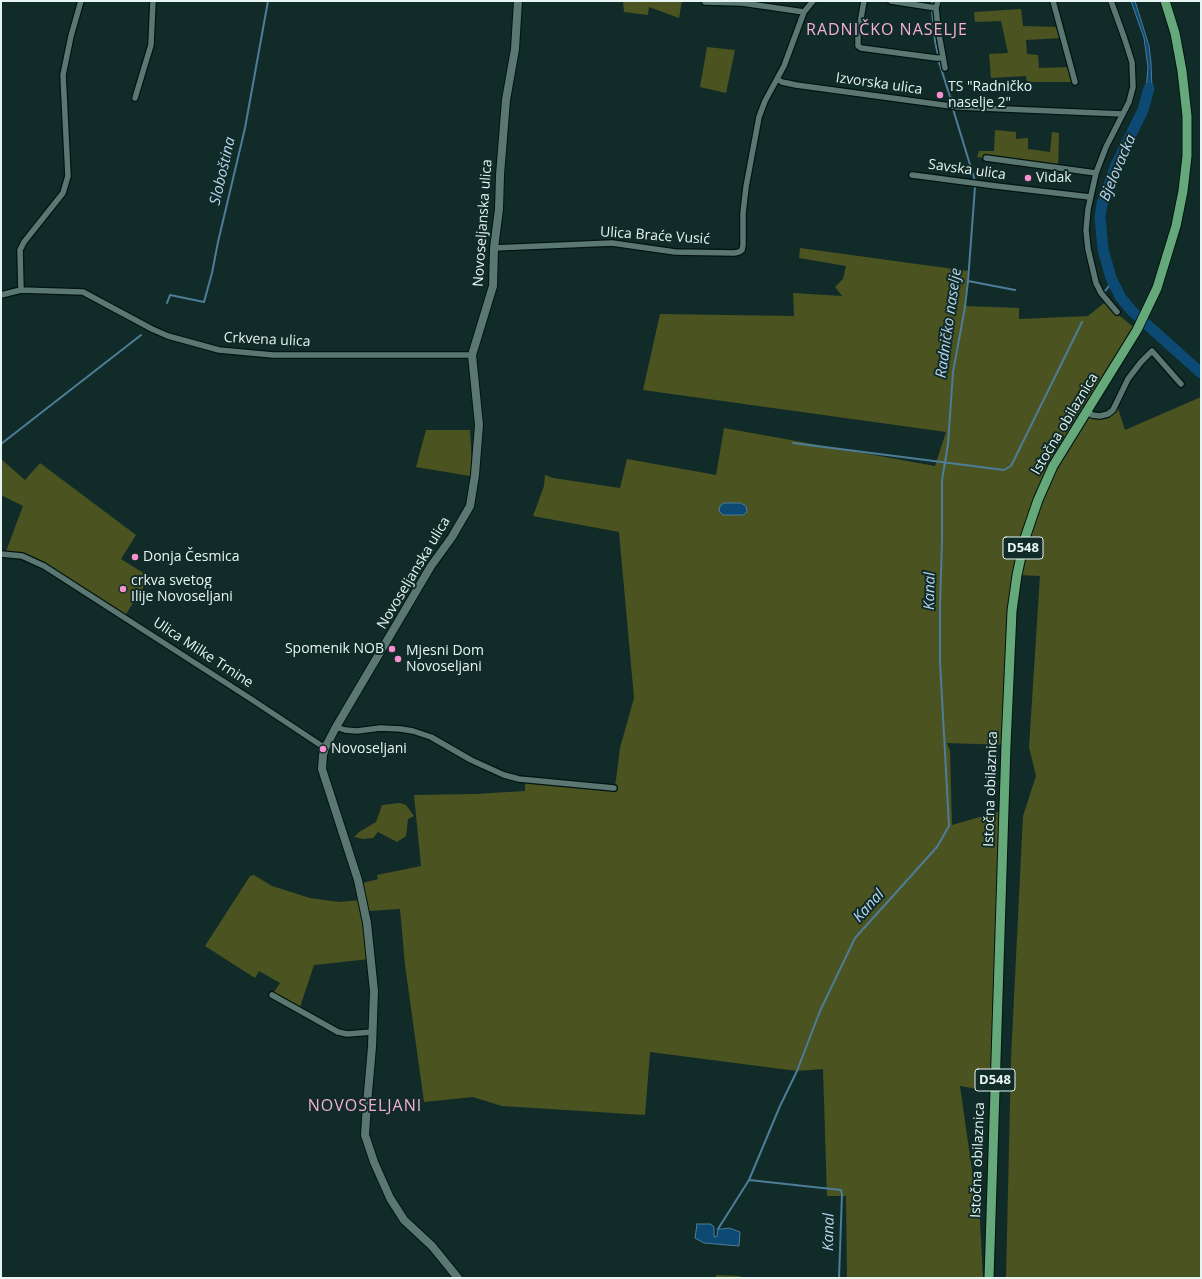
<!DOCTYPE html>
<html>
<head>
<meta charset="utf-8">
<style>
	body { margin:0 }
	#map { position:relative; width:1202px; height:1279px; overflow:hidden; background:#112c28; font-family:"Open Sans",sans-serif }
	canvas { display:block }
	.frame { position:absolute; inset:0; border:2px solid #e6f5f2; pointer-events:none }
</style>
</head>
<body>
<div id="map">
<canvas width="1202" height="1279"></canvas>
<div class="frame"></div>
</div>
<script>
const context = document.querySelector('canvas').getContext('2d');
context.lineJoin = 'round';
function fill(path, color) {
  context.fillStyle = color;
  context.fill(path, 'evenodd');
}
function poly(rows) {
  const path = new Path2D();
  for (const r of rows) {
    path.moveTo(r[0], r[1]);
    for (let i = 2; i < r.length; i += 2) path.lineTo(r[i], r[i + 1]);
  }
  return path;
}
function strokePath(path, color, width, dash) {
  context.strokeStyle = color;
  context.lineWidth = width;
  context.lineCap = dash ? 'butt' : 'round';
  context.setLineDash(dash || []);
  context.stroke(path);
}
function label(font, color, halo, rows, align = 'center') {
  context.font = font + ' "Open Sans",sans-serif';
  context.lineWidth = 4;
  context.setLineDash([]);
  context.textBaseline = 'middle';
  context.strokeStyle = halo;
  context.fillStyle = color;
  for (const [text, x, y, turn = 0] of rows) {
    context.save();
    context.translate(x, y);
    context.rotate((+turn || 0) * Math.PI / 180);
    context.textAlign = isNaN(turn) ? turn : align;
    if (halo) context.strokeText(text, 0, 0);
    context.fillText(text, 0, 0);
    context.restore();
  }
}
fill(poly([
	[623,1,682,1,679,18,649,7,648,15,624,12],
	[1021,9,1023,26,1060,27,1063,38,1026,40,1027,54,1038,55,1039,68,1071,67,1075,82,1027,82,1026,76,991,78,989,54,1008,53,1001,21,975,22,974,12],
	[707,47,735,50,726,93,700,87],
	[995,130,1016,132,1016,139,1028,138,1028,149,1050,152,1052,132,1059,133,1058,168,977,157,979,151,994,151],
	[800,248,968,271,965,306,1019,308,1019,319,1088,316,1104,303,1137,330,1087,414,1098,419,1109,415,1114,413,1117,405,1125,430,1201,397,1201,1278,1006,1278,1011,1059,1023,816,1036,776,1029,747,1040,576,1019,575,1006,745,947,743,950,751,952,825,1004,810,995,1092,960,1086,976,1199,979,1202,983,1278,847,1278,846,1196,827,1196,823,1069,797,1071,650,1052,645,1115,502,1106,473,1097,424,1102,405,965,400,909,368,911,363,883,378,879,377,875,421,866,414,795,475,794,525,791,525,779,615,787,620,748,634,698,619,532,533,516,544,486,545,475,553,478,620,488,627,459,716,475,724,428,935,466,946,432,643,390,660,314,794,316,793,293,842,296,835,287,843,279,846,266,799,258],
	[426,430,470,430,472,466,470,476,416,467],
	[1,459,25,480,40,463,136,535,121,559,150,577,124,617,22,556,5,554,23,506,1,495],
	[400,803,406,805,414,816,408,819,406,836,397,842,378,832,373,838,363,839,354,837,359,832,376,822,382,805],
	[254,875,272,886,310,898,339,902,362,900,370,959,314,965,299,1010,272,995,280,983,259,971,255,978,205,946,250,876],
	[716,1275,738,1276,747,1278,716,1278]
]), '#4b5320');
const water = poly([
	[1131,1,1135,1,1149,46,1151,63,1152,89,1145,103,1148,67,1144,38,1131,1],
	[724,503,741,503,746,506,747,512,743,515,723,515,719,511,720,506,724,503],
	[697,1224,711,1224,714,1227,714,1237,717,1236,718,1229,722,1229,729,1228,740,1232,739,1246,704,1243,695,1238,697,1224]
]);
fill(water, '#0c4973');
strokePath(water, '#4d7d99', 1);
strokePath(poly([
	[932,4,933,1],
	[932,11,935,41,938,55],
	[939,62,952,103],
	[953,109,975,181],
	[968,281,1015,290],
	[1105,291,1113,281],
	[167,303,170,295,204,302,212,273,218,242,245,128,268,1],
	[793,443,1004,470,1011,466,1082,322],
	[1,444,141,335],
	[718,1229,749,1180],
	[839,1278,842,1194,841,1190,749,1180,780,1106,797,1071,820,1011,855,938,937,847,949,826,940,661,940,606,942,540,942,480,948,444,953,372,965,307,968,281,975,187]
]), '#4d7d99', 2);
strokePath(poly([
	[1149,88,1143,110,1116,165,1102,204,1100,217,1103,249,1111,278,1121,298,1133,312,1201,373]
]), '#0c4973', 11);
const minor = poly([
	[864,1,858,35,858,46,861,48,936,58,942,58],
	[891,1,936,8],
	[938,1,936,8,938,29,945,68],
	[1053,1,1075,82],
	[1111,1,1124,37,1132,62,1133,87,1129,102,1106,147,1096,173,1088,209,1086,230,1088,249,1096,283,1101,293,1117,312],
	[705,2,742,3,804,12],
	[777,79,782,82,796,85,958,107,1123,114],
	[135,98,151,45,153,1],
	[986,158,1096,173],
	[912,175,996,186,1090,197],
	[494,248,612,243,675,252,734,253,739,252,742,250,743,245,743,213,746,187,759,117,765,101,784,66,804,12,813,1],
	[21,290,20,250,24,242,63,193,68,176,63,75,71,36,81,1],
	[1,295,21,290,83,292,152,329,168,336,219,350,273,355,472,355],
	[1087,411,1092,415,1100,416,1108,414,1113,410,1128,379,1141,362,1152,351,1181,384],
	[1,554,22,556,44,566,251,699,325,748],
	[336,727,345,730,357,731,380,728,401,729,413,731,431,737,471,760,504,775,519,779,614,788],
	[272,995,338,1032,347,1034,372,1032]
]);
const secondary = poly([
	[458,1278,432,1246,404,1220,390,1198,374,1162,365,1135,367,1104,372,1047,374,991,367,923,358,880,322,769,323,755,325,748,336,727,431,566,452,537,470,506,475,475,479,425,472,355,493,286,494,248,499,209,500,175,506,100,515,49,518,1]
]);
const primary = poly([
	[989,1278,1006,745,1012,611,1017,575,1025,538,1038,500,1053,466,1137,330,1157,288,1176,226,1183,191,1187,156,1187,116,1182,71,1175,33,1165,1]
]);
strokePath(minor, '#001411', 8);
strokePath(secondary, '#001411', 10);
strokePath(primary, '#001411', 11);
strokePath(minor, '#5b7772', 5.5);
strokePath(secondary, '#5b7772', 8);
strokePath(primary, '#65a97b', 9);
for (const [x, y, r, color] of [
	[940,95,4,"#f690d0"],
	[1028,178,4,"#f690d0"],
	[135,557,4,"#f690d0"],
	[123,589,4,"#f690d0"],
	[392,649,4,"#f690d0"],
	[398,659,4,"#f690d0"],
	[323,749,4,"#f690d0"]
]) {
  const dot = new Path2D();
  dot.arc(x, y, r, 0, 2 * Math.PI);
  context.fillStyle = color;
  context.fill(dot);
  strokePath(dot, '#112c28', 1.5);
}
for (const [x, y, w] of [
	[1023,548,40],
	[995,1080,40]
]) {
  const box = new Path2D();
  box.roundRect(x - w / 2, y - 11, w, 22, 3);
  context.fillStyle = '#112c28';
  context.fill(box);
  strokePath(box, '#e6f5f2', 1);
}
label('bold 13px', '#e6f5f2', null, [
	["D548",1023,548],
	["D548",995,1080]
]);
label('14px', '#e6f5f2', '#112c28', [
	["Izvorska ulica",879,84,8],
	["Savska ulica",967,170,8],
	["Novoseljanska ulica",483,223,-86],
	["Ulica Braće Vusić",655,236,4],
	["Crkvena ulica",267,340,3],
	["Istočna obilaznica",1065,424,-59],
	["Novoseljanska ulica",414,573,-59],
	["Ulica Milke Trnine",203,653,33],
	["Istočna obilaznica",991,789,-88],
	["Istočna obilaznica",978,1160,-88]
]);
label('14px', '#e6f5f2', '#112c28', [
	["TS \"Radničko",948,87],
	["naselje 2\"",948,103],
	["Vidak",1036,178],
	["Donja Česmica",143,557],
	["crkva svetog",131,581],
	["Ilije Novoseljani",131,597],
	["Spomenik NOB",384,649,"right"],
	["Mjesni Dom",406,651],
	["Novoseljani",406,667],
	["Novoseljani",331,749]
], 'left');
label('italic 15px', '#b8d5f0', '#112c28', [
	["Bjelovacka",1118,168,-67],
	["Sloboština",223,171,-77],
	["Radničko naselje",949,323,-82],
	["Kanal",930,591,-89],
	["Kanal",869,906,-48],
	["Kanal",829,1232,-89]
]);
context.letterSpacing = '1px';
label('16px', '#f5aed9', '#112c28', [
	["RADNIČKO NASELJE",887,30],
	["NOVOSELJANI",365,1106]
]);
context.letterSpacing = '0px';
</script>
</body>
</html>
